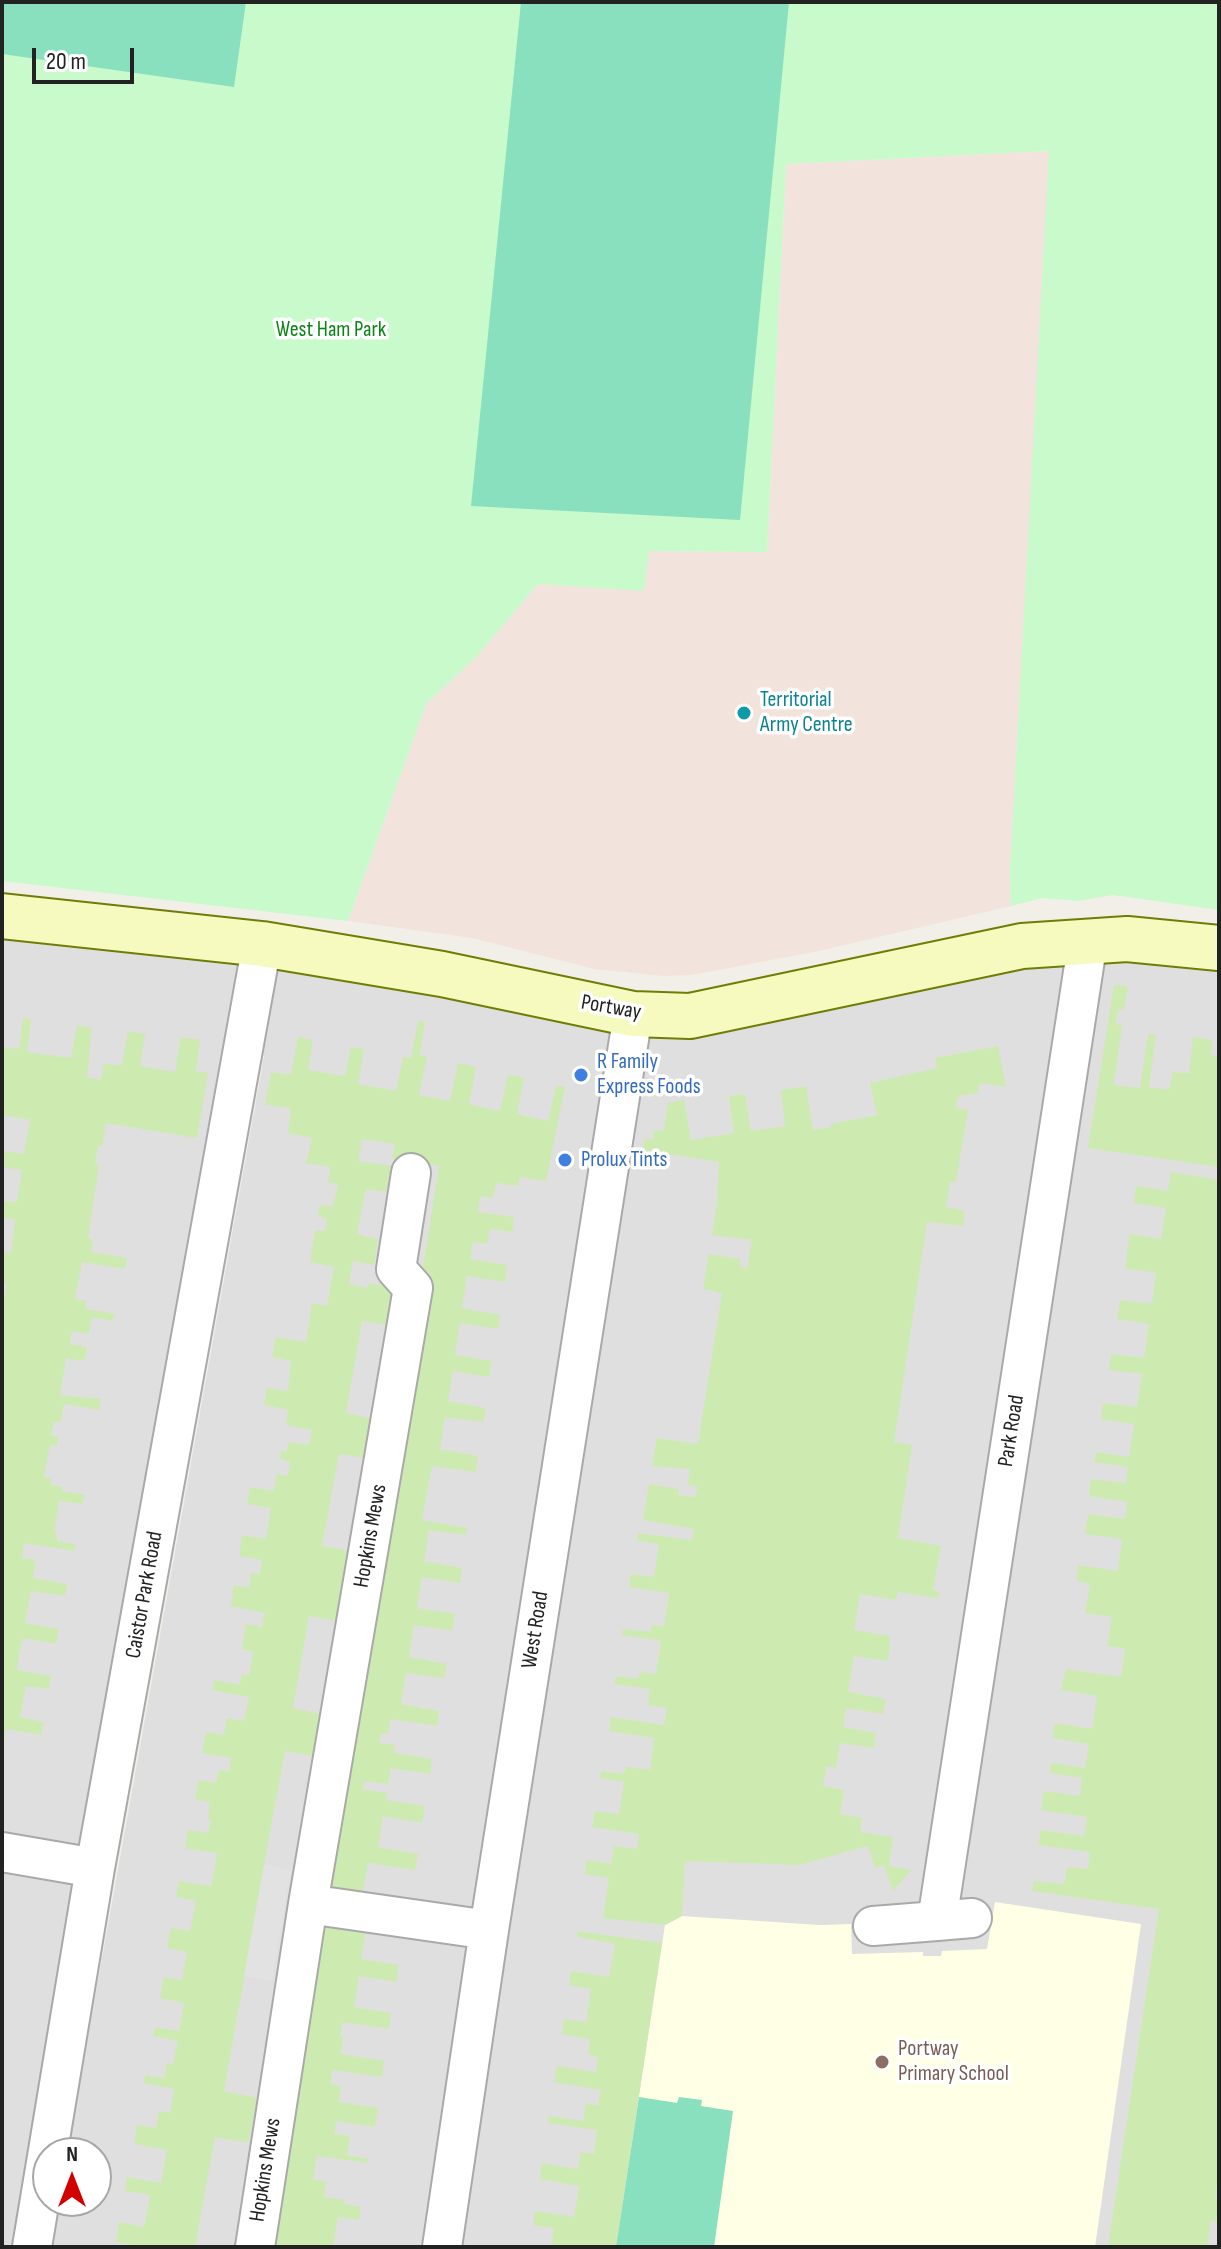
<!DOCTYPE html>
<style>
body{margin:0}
#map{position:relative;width:1221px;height:2249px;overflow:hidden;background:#f2efe9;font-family:"Sofia Sans Condensed",sans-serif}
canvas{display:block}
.frame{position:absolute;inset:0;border:4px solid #222;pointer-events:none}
.north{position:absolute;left:32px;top:2137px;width:80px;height:80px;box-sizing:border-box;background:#fff;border:2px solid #a7a7a7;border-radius:50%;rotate:0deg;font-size:22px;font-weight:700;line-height:32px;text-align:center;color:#222}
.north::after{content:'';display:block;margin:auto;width:28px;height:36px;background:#d40000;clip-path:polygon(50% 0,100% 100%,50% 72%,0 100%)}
.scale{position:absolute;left:32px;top:48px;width:102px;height:36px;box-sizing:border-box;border:4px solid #222;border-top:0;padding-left:10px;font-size:24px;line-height:28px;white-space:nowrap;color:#222;-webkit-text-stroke:6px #fff;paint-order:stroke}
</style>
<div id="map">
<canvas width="1221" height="2249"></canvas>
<div class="frame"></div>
<div class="north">N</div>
<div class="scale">20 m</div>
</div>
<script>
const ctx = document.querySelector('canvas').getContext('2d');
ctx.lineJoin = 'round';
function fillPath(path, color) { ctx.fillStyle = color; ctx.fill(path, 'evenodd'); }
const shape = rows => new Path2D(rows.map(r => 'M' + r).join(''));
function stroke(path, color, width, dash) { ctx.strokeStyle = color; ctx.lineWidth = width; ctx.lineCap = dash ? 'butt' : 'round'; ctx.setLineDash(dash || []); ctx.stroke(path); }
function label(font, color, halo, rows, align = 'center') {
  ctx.font = font + ' "Sofia Sans Condensed",sans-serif'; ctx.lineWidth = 7; ctx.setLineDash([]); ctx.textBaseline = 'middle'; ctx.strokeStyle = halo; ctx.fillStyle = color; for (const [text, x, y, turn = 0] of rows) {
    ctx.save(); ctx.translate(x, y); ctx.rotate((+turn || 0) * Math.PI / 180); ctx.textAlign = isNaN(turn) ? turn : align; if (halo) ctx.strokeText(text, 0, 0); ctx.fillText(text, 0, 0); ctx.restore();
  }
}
fillPath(shape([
 [2,937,236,960,240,966,230,1047,223,1049,86,1837,80,1844,70,1846,2,1837],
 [1107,958,1219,965,1219,2247,50,2247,58,2201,96,2201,96,2153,67,2153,264,1056,256,1045,276,971,283,966,611,1027,1018,964],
 [2,1863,73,1883,76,1894,11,2247,2,2247]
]), '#e0dfdf');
fillPath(shape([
 [995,1902,1141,1924,1095,2247,616,2247,665,1925,682,1916,820,1925,851,1924,852,1954,923,1952,923,1956,941,1956,942,1951,987,1949]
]), '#ffffe5');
fillPath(shape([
 [1050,151,1010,870,1011,906,819,951,692,975,663,976,594,969,472,938,348,921,426,704,477,656,538,584,643,590,648,551,767,552,786,164]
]), '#f3e3dd');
fillPath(shape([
 [1114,985,1128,986,1124,1010,1119,1009,1118,1012,1116,1024,1122,1025,1114,1085,1140,1088,1148,1034,1156,1035,1149,1087,1169,1090,1173,1072,1189,1073,1193,1037,1212,1040,1211,1055,1219,1056,1219,1167,1088,1148],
 [23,1018,31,1019,27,1052,71,1058,77,1025,92,1028,87,1077,101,1080,104,1064,122,1065,128,1031,145,1034,140,1066,175,1072,181,1037,200,1040,196,1071,208,1073,197,1138,106,1123,102,1146,98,1146,95,1164,99,1165,88,1238,93,1240,91,1252,127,1258,125,1269,82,1262,75,1299,86,1301,86,1309,115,1314,113,1321,92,1317,89,1334,72,1331,70,1344,87,1347,86,1357,83,1361,66,1358,60,1395,101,1399,99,1410,64,1404,61,1422,54,1422,51,1435,58,1437,57,1446,50,1445,44,1477,51,1479,51,1485,63,1487,62,1491,85,1495,82,1504,59,1501,54,1533,57,1534,57,1541,75,1544,74,1551,24,1543,22,1558,36,1560,33,1578,67,1584,65,1596,31,1591,25,1623,59,1629,56,1644,23,1638,19,1653,17,1670,51,1676,49,1689,26,1686,23,1701,20,1717,43,1722,41,1735,6,1729,2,1752,2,1301,4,1301,7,1284,2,1283,2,1252,11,1253,15,1220,2,1217,2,1201,17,1202,22,1170,2,1167,2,1151,24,1154,30,1120,2,1115,2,1047,19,1049],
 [418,1021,425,1022,420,1055,427,1056,419,1095,450,1101,458,1063,476,1067,469,1104,500,1111,508,1075,516,1076,524,1078,517,1114,548,1121,556,1086,565,1087,546,1181,520,1177,518,1186,496,1183,493,1198,480,1196,478,1212,514,1217,512,1232,490,1229,487,1244,473,1242,470,1259,507,1265,505,1282,467,1276,462,1308,500,1315,498,1329,460,1323,455,1355,492,1361,489,1377,453,1371,448,1401,486,1408,483,1422,445,1417,440,1449,478,1456,476,1472,432,1466,422,1520,467,1528,466,1535,429,1530,424,1561,462,1568,460,1583,422,1577,417,1608,455,1614,452,1631,414,1625,409,1657,447,1664,444,1678,406,1673,401,1704,439,1711,437,1726,391,1719,388,1734,381,1733,379,1743,395,1745,394,1753,432,1759,430,1774,391,1768,388,1784,364,1781,363,1789,387,1793,386,1800,425,1806,422,1823,383,1816,378,1847,418,1854,415,1870,368,1863,362,1897,333,1891,327,1874,439,1166,392,1158,395,1144,362,1139,358,1161,391,1166,386,1192,366,1189,357,1234,378,1239,374,1265,353,1261,349,1284,368,1288,369,1283,400,1289,393,1326,362,1321,346,1413,378,1420,371,1459,339,1454,322,1546,356,1552,342,1622,309,1616,293,1708,325,1715,317,1757,285,1751,268,1843,224,2091,257,2098,248,2143,215,2137,195,2247,141,2247,116,2242,119,2222,144,2227,147,2213,150,2195,125,2191,127,2177,161,2183,167,2150,134,2144,137,2125,156,2128,159,2111,170,2113,174,2089,144,2083,145,2075,164,2078,167,2063,173,2064,178,2041,153,2036,155,2027,179,2031,184,2003,160,1998,164,1977,182,1980,187,1952,167,1948,171,1928,190,1931,196,1901,176,1897,179,1881,211,1886,214,1872,217,1853,185,1848,188,1830,208,1833,211,1820,208,1819,210,1802,195,1799,198,1780,216,1783,219,1770,229,1772,231,1758,202,1753,206,1732,224,1735,227,1718,244,1721,249,1697,212,1690,214,1680,240,1685,242,1674,249,1675,253,1652,242,1649,246,1624,262,1627,265,1613,231,1606,234,1585,249,1588,251,1573,260,1574,262,1560,239,1556,242,1535,266,1539,271,1508,247,1504,250,1487,274,1491,277,1474,288,1476,290,1462,280,1459,281,1451,287,1451,289,1442,309,1445,312,1430,286,1425,288,1410,264,1405,267,1388,288,1391,291,1361,272,1357,276,1337,306,1342,312,1303,327,1306,334,1267,310,1262,315,1230,325,1231,327,1219,318,1216,320,1205,333,1206,338,1184,328,1182,330,1167,306,1163,312,1138,288,1133,291,1108,265,1105,271,1072,291,1075,298,1037,313,1040,308,1070,345,1076,351,1047,364,1049,358,1084,396,1091,403,1057,411,1058],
 [998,1046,1006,1087,980,1083,977,1094,961,1095,957,1099,956,1108,968,1110,956,1182,950,1182,946,1207,965,1211,963,1226,927,1222,894,1442,912,1445,898,1538,941,1546,933,1590,940,1592,938,1598,898,1592,896,1600,860,1594,854,1630,890,1636,889,1654,888,1661,854,1656,848,1692,886,1699,883,1714,846,1708,843,1727,876,1733,874,1748,840,1743,836,1768,827,1766,823,1786,844,1790,840,1814,862,1818,860,1832,893,1837,889,1866,911,1870,893,1891,884,1865,875,1868,868,1846,799,1865,685,1861,682,1916,665,1925,603,1918,609,1878,585,1874,587,1860,611,1864,614,1846,637,1849,639,1834,592,1827,595,1811,619,1814,624,1782,600,1778,601,1771,624,1774,626,1767,650,1770,654,1738,609,1731,611,1717,664,1725,667,1708,648,1705,650,1689,614,1684,616,1676,638,1679,640,1672,656,1674,661,1641,622,1635,623,1629,650,1632,652,1625,664,1626,669,1593,629,1587,631,1574,654,1577,659,1544,637,1540,638,1533,692,1540,694,1529,643,1520,649,1484,679,1489,678,1495,695,1497,698,1487,688,1485,690,1469,652,1466,657,1438,698,1444,722,1293,703,1289,709,1254,740,1259,740,1267,747,1268,752,1240,712,1235,717,1203,719,1162,643,1150,645,1139,654,1139,653,1131,664,1130,668,1103,684,1100,691,1140,734,1133,729,1096,745,1094,751,1131,785,1126,781,1090,806,1086,813,1130,831,1127,831,1124,877,1115,870,1083,937,1068,935,1058],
 [1171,1172,1219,1180,1219,2173,1215,2197,1219,2198,1219,2222,1211,2221,1207,2247,1108,2247,1159,1909,1032,1891,1034,1881,1064,1884,1067,1867,1088,1869,1090,1852,1038,1845,1041,1830,1084,1836,1087,1817,1041,1810,1044,1791,1080,1796,1082,1778,1049,1773,1051,1763,1085,1768,1089,1744,1052,1738,1055,1723,1092,1729,1097,1696,1061,1690,1066,1669,1121,1677,1125,1649,1107,1646,1112,1617,1085,1613,1090,1584,1077,1581,1077,1574,1078,1565,1118,1571,1122,1539,1085,1534,1088,1514,1125,1519,1127,1502,1089,1496,1091,1479,1126,1483,1128,1467,1094,1462,1096,1452,1129,1457,1134,1424,1101,1419,1103,1403,1137,1407,1142,1374,1109,1370,1111,1354,1144,1358,1149,1324,1117,1319,1119,1308,1120,1300,1152,1304,1156,1273,1125,1268,1130,1234,1161,1239,1166,1208,1134,1203,1136,1186,1168,1191],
 [323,1922,366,1929,361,1959,398,1965,397,1982,359,1976,354,2007,391,2013,389,2029,343,2022,340,2036,343,2037,341,2054,384,2061,382,2077,332,2070,331,2084,341,2086,339,2102,378,2108,375,2127,336,2121,334,2134,350,2136,347,2155,369,2159,368,2163,317,2156,313,2179,326,2182,324,2197,345,2200,344,2204,361,2207,359,2220,338,2217,333,2247,271,2247],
 [578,1931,662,1943,616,2247,551,2247,554,2228,533,2225,535,2211,574,2217,579,2186,540,2179,541,2163,578,2169,581,2152,594,2154,597,2130,548,2123,549,2116,583,2121,586,2104,598,2105,601,2090,554,2082,557,2066,596,2072,598,2057,588,2054,590,2039,562,2034,564,2019,586,2022,591,1989,569,1985,571,1971,609,1977,615,1944,577,1937]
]), '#cdebb0');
fillPath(shape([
 [2,2,1219,2,1219,910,1113,895,1078,901,1042,898,1011,906,1010,870,1049,151,786,164,767,552,649,551,644,591,538,584,477,656,426,704,348,921,2,881]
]), '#c8facc');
fillPath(shape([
 [2,2,246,2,234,87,2,54],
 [521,2,789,2,740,520,471,506],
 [639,2097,677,2103,679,2097,702,2100,701,2106,733,2111,714,2247,616,2247]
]), '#88e0be');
fillPath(shape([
 [264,1865,291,1870,272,1981,244,1976]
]), '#e2e2e2');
const street = shape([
 [411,1173,396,1269,413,1288,308,1904,489,1930],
 [2,1852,95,1868],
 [937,1921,972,1918],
 [873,1926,937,1921,1088,940],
 [32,2247,95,1868,262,944],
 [255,2247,308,1904],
 [442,2247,489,1930,633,1014]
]);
const secondary = shape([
 [2,916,262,944,442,974,633,1014,690,1016,1022,946,1127,939,1219,948]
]);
stroke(street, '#a9a9a9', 42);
stroke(secondary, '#707d05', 48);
stroke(street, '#fff', 38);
stroke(secondary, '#f7fabf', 44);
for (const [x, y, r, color] of [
 [744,713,8,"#0f9aa8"],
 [581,1075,8,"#3f7fe0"],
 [565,1160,8,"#3f7fe0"],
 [882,2062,8,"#8d6e63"]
]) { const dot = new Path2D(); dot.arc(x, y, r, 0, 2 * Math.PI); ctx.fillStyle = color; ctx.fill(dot); stroke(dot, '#fff', 3); }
label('22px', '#0c8416', '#fff', [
 ["West Ham Park",331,330]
]);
label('22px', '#0d838f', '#fff', [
 ["Territorial",760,700],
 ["Army Centre",760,725]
], 'left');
label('22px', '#222', '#fff', [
 ["Portway",611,1008,10],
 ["Park Road",1012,1431,-81],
 ["Hopkins Mews",371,1536,-80],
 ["Caistor Park Road",145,1595,-80],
 ["West Road",536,1630,-81],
 ["Hopkins Mews",266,2170,-81]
]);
label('22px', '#366cbe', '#fff', [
 ["R Family",597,1062],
 ["Express Foods",597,1087],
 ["Prolux Tints",581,1160]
], 'left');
label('22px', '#785e54', '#fff', [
 ["Portway",898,2049],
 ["Primary School",898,2074]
], 'left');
</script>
